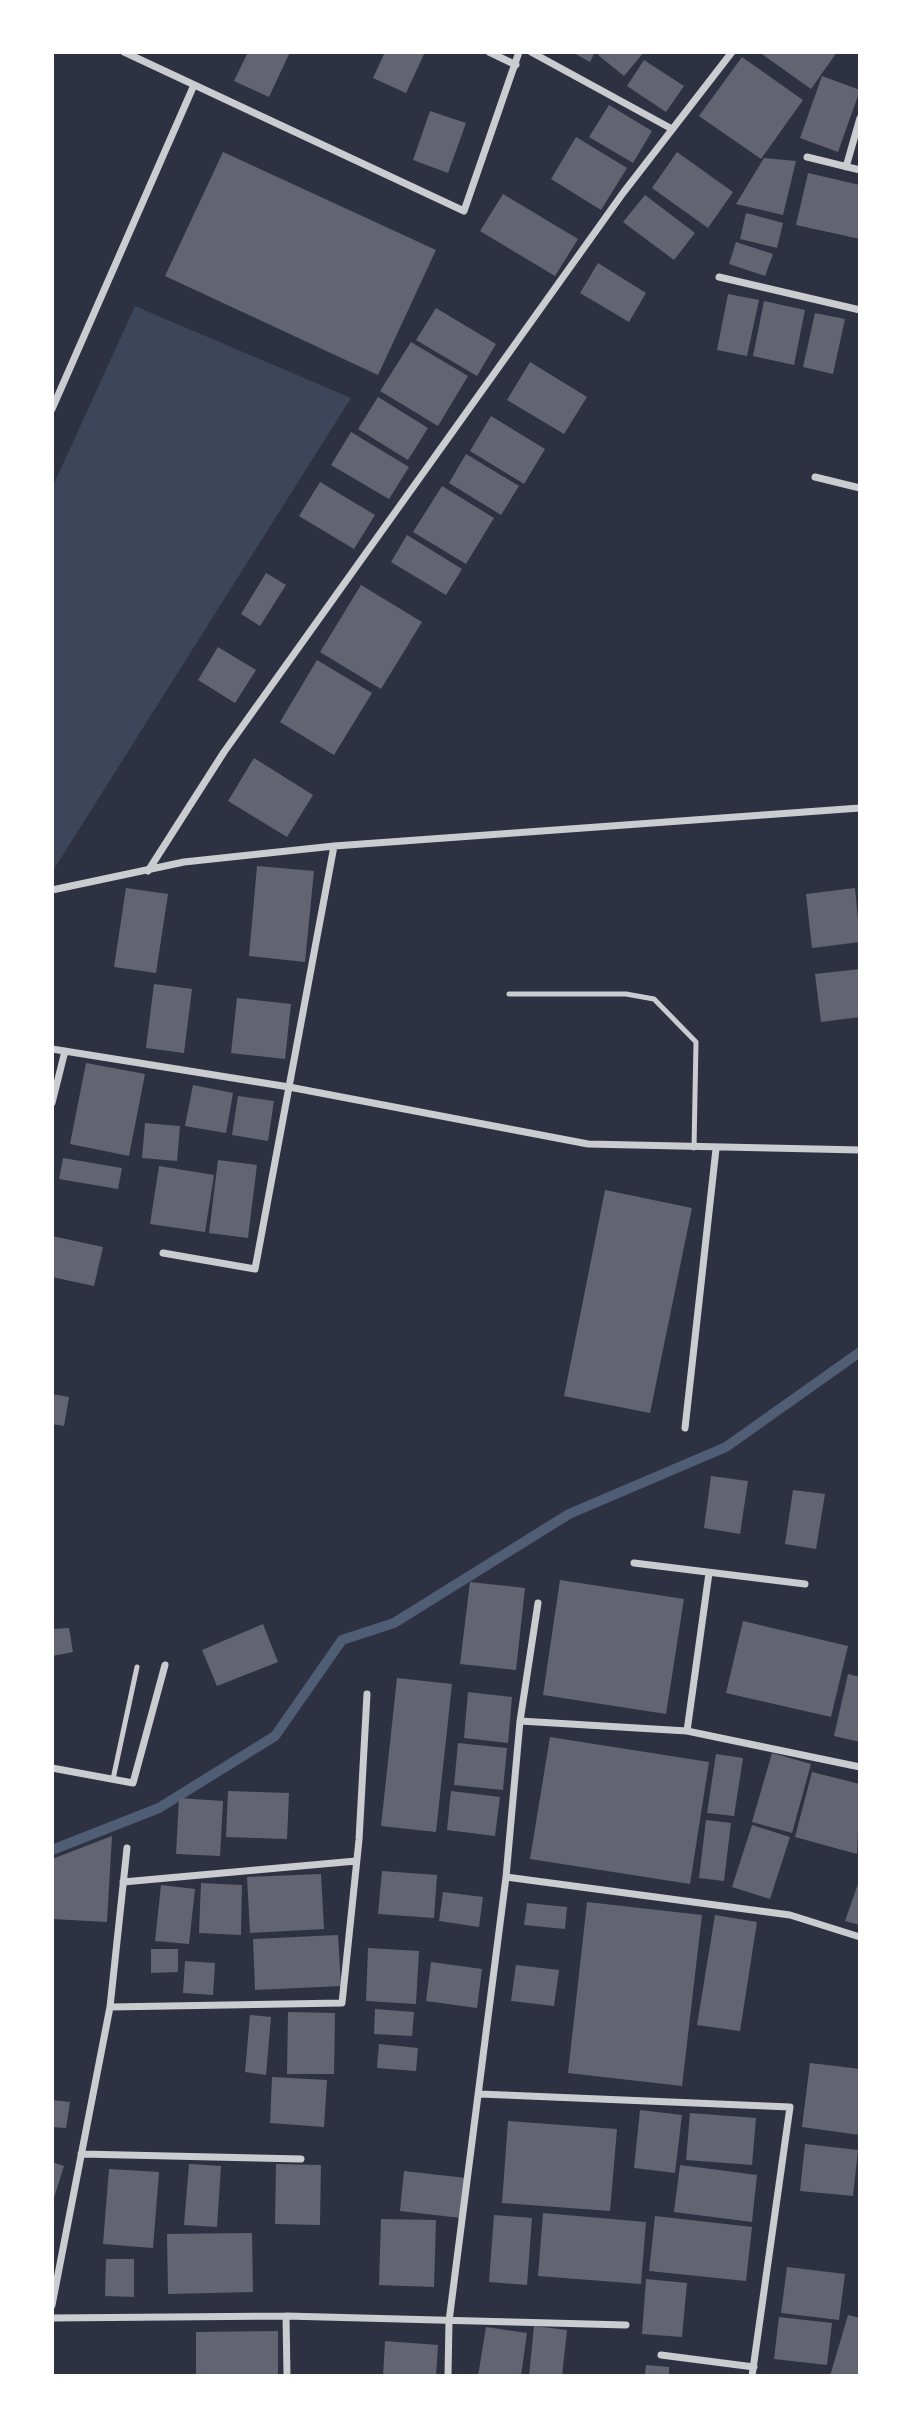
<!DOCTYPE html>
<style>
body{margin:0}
#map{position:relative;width:912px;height:2428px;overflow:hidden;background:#2d3142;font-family:"Nunito Sans",sans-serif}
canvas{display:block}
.frame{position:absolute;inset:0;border:54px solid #fff;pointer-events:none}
</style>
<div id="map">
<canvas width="912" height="2428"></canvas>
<div class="frame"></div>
</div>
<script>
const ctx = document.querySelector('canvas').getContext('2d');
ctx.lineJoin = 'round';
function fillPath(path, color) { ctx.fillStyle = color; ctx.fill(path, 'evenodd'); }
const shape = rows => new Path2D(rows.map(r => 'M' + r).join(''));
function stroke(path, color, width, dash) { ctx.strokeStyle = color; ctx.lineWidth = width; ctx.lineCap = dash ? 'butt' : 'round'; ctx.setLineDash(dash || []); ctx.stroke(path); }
fillPath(shape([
 [135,306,351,398,54,869,53,486]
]), '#3c4559');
stroke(shape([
 [52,1850,159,1808,275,1736,342,1640,394,1623,569,1514,726,1447,860,1352]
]), '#4f5d75', 10);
fillPath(shape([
 [248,52,290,52,269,97,234,81],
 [385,52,425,52,406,93,373,78],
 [572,52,595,52,590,62],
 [601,52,644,52,624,76,598,55],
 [759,52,837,52,811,89],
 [742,57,803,100,761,159,699,116],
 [644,60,684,86,666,112,627,86],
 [822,76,860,90,838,152,800,138],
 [609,105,652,131,633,163,589,137],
 [430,111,466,123,448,173,413,160],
 [576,137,627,168,601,210,551,179],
 [223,152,436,250,378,375,165,276],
 [677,152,733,192,708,228,652,188],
 [764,158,796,161,783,215,736,204],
 [808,173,860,185,860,239,796,225],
 [503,194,578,239,555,276,480,231],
 [645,195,695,233,674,260,623,222],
 [746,213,783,223,777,248,740,239],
 [736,242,773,254,765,276,729,264],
 [598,263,646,293,629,322,580,293],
 [728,294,759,300,747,356,717,350],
 [764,301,805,310,794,365,753,356],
 [436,308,496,344,477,376,416,340],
 [815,313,845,319,833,374,803,367],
 [411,342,468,376,438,426,380,391],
 [530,362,587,397,564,434,507,400],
 [378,397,428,428,408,460,358,429],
 [491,416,545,449,524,484,470,451],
 [351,432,409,467,389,499,331,465],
 [466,454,519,486,501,515,449,483],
 [320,482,375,515,354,549,299,516],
 [442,486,494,518,466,564,413,532],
 [407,535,462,569,446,595,391,562],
 [266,573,286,585,260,626,241,614],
 [361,585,422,622,381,689,320,652],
 [218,647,256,670,235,703,198,680],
 [317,660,372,693,334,755,280,722],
 [254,758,313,795,287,837,228,801],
 [257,866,314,871,305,962,249,956],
 [126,888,168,894,156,973,114,967],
 [855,888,860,942,812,948,806,894],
 [860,969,860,1017,821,1022,815,974],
 [154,984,192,989,184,1053,146,1048],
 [237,998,291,1004,285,1059,231,1053],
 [86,1063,145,1074,129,1156,70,1144],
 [193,1085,233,1093,226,1133,185,1126],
 [238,1096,274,1101,268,1141,232,1135],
 [145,1123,180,1126,177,1161,142,1158],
 [63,1158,122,1168,118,1189,59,1179],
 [218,1160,257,1165,248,1238,209,1233],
 [159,1166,214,1175,205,1232,150,1224],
 [605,1190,692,1208,650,1413,564,1396],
 [52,1236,103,1247,94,1286,52,1277],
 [52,1394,69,1397,64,1426,52,1424],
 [711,1476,748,1481,740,1534,704,1528],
 [793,1490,825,1494,816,1549,785,1544],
 [560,1580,684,1599,666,1714,543,1695],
 [470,1582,525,1588,516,1670,460,1664],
 [743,1621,848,1646,831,1717,726,1693],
 [263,1624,278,1662,217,1686,202,1650],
 [69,1628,73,1652,52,1656,52,1629],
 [848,1674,860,1677,860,1742,834,1736],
 [397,1678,452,1684,436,1832,381,1826],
 [468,1692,512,1697,508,1743,464,1738],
 [550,1737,709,1762,690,1884,530,1859],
 [458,1743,507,1748,503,1790,454,1785],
 [772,1753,811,1764,792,1833,752,1822],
 [716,1754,743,1758,734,1816,707,1813],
 [812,1772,860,1784,857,1854,795,1837],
 [228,1791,289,1793,287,1839,226,1837],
 [451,1791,500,1797,495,1836,447,1830],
 [179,1798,223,1801,220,1856,176,1854],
 [706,1820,731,1823,724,1881,699,1878],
 [752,1825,790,1837,770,1899,732,1887],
 [112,1836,107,1922,52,1919,52,1859],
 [382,1871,437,1875,434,1918,378,1914],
 [321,1874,324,1929,250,1933,247,1877],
 [860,1878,860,1925,845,1921],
 [201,1883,242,1885,241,1935,199,1933],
 [161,1885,195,1889,189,1944,155,1941],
 [443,1892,483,1897,479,1927,439,1921],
 [587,1902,702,1915,682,2086,568,2073],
 [527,1903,567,1907,565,1929,524,1925],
 [715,1915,757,1922,740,2031,697,2025],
 [338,1935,341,1986,255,1990,253,1939],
 [368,1948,419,1951,416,2004,366,2001],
 [151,1949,178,1949,178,1972,151,1973],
 [185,1961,215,1963,213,1995,183,1993],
 [431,1962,482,1969,477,2008,426,2001],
 [516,1965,559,1970,554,2006,511,2001],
 [375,2009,414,2012,412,2036,374,2034],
 [288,2012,335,2013,334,2074,287,2074],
 [250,2015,271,2017,266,2075,245,2072],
 [379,2044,418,2048,416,2071,377,2068],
 [810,2063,860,2069,860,2135,802,2127],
 [272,2077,327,2080,324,2127,270,2123],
 [52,2100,70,2102,66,2128,52,2127],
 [640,2110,682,2115,675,2173,634,2168],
 [690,2113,756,2118,752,2165,686,2160],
 [508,2121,617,2129,610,2211,502,2203],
 [805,2144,858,2150,853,2196,800,2191],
 [52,2162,64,2166,53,2201,52,2201],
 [189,2164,221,2166,217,2227,184,2225],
 [276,2164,321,2165,320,2225,275,2224],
 [680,2165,757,2175,752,2222,674,2212],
 [109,2169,159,2172,153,2248,103,2244],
 [404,2171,466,2178,461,2218,400,2211],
 [543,2213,646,2222,641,2284,538,2276],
 [494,2215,532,2218,527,2285,489,2282],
 [655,2216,752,2227,746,2281,649,2271],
 [381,2219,436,2220,434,2287,379,2285],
 [252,2233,253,2292,168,2294,167,2234],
 [106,2259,134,2259,134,2297,105,2296],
 [787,2267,845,2274,839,2320,781,2313],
 [646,2279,687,2283,682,2337,642,2334],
 [848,2315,860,2318,860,2376,830,2376],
 [779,2317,832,2323,827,2365,774,2359],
 [534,2326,567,2330,562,2376,529,2376],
 [486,2327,527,2333,521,2376,478,2376],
 [278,2331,278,2376,196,2376,196,2332],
 [385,2341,438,2345,436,2376,383,2376],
 [646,2365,669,2367,669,2376,645,2376]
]), '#626471');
stroke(shape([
 [509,994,626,994,654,999,696,1042,694,1148],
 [113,1779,137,1667]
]), '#caccd0', 5);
stroke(shape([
 [124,52,464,211,519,52],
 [489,52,516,65],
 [531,52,672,129],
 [807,157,860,170],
 [846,167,860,118],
 [719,277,860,310],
 [52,409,194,85],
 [815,477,860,488],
 [148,871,224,752,623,193,732,52],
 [52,890,184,862,334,846,860,808],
 [52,1049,289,1087,588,1144,860,1150],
 [52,1103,65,1051],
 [163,1253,255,1269,334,846],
 [685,1428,716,1149],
 [634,1563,805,1584],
 [538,1603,520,1721,506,1877,790,1915,860,1937],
 [520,1721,687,1731,860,1767],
 [687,1731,709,1573],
 [52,1768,133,1783,165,1665],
 [123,1882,356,1861],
 [110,2007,342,2003,359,1840,367,1694],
 [480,2094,790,2107,752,2376],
 [81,2154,301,2159],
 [52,2305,110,2007,127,1848],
 [286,2316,287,2376],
 [52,2318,286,2316,626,2325],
 [661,2355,754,2367],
 [448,2376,449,2321,506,1877]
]), '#caccd0', 7);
</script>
